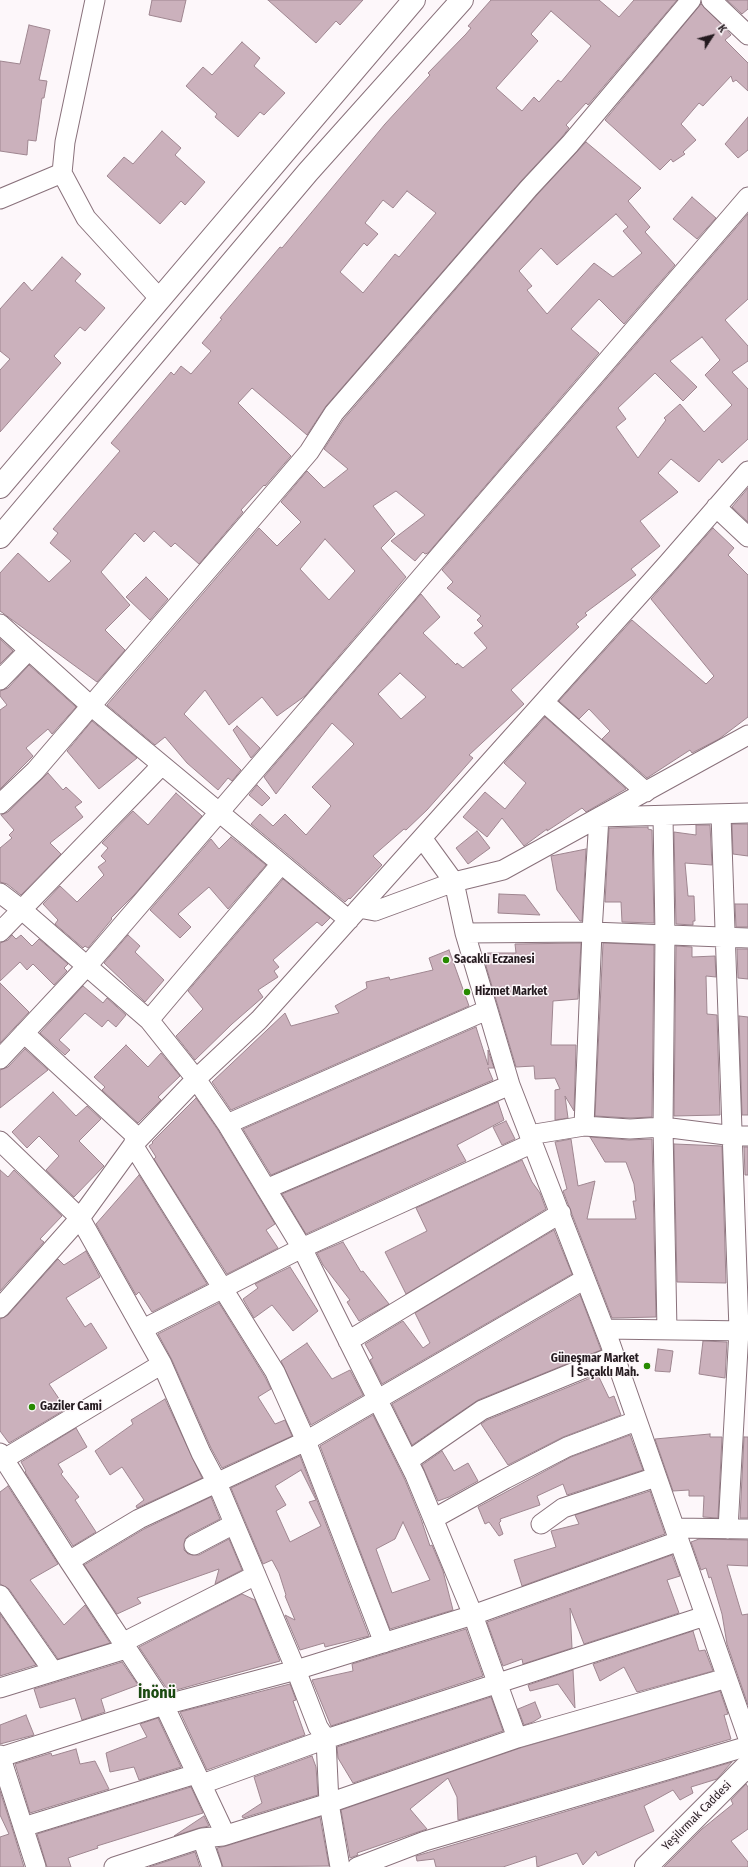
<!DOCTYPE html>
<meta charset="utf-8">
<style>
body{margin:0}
#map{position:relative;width:748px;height:1867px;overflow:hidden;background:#fdf7fa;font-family:"Fira Sans Condensed",sans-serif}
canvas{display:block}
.north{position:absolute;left:692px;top:16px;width:40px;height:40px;-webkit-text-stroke:3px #fdf7fa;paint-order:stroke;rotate:54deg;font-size:11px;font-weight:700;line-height:16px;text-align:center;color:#241a1f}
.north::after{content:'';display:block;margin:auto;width:14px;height:18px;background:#241a1f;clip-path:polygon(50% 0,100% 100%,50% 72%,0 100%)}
</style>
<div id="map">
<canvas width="748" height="1867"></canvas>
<div class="north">K</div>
</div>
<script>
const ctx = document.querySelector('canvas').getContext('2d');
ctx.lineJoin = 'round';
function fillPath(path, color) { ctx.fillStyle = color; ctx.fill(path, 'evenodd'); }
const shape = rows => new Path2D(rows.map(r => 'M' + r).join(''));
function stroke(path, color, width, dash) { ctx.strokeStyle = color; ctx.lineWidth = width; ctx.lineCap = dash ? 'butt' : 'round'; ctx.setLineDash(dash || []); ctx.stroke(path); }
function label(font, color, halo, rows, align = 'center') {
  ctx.font = font + ' "Fira Sans Condensed",sans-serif'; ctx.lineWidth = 3; ctx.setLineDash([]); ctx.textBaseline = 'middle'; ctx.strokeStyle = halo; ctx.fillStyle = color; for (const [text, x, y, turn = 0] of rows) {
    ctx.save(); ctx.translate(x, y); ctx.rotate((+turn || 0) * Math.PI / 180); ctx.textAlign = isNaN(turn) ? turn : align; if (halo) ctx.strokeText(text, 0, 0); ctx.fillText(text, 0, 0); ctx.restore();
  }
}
const building = shape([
 [152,0,186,0,181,22,149,15,152,0],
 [268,0,363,0,340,25,336,21,316,43,268,0],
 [491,0,599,0,619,17,634,0,677,0,588,105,586,103,566,125,569,128,562,137,521,181,326,406,307,435,252,388,238,403,291,456,265,486,264,485,241,510,243,512,199,564,175,543,171,547,154,531,144,542,135,533,101,572,130,605,105,630,125,650,97,682,0,611,0,573,18,553,49,582,71,561,50,543,58,533,53,529,120,451,111,443,171,372,174,375,181,366,191,374,211,351,202,343,222,319,220,318,280,247,282,248,385,124,430,75,428,73,466,34,471,28,468,26,491,0],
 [551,11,591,46,561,82,558,80,539,102,534,97,522,111,496,88,538,41,531,34,551,11],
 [407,191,436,213,399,257,395,254,363,293,340,272,364,243,367,246,378,234,365,223,383,200,393,208,407,191],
 [727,0,748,0,748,9,742,14,727,0],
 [701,4,726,29,731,35,725,40,748,63,748,91,736,80,733,82,731,76,703,106,699,103,681,124,696,140,683,152,685,154,673,162,671,159,660,170,605,120,701,4],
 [29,25,50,30,39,80,47,81,44,98,42,98,36,141,28,140,27,155,0,151,0,61,20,64,29,25],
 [242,42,260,58,254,66,285,93,264,115,260,112,238,137,215,117,217,114,186,86,203,67,212,75,242,42],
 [748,117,748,150,738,158,725,144,748,117],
 [162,131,181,148,175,155,205,182,185,205,181,201,160,224,107,176,124,157,133,164,162,131],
 [586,142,641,188,628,201,650,227,645,232,675,265,624,324,599,299,571,329,599,353,428,553,425,554,423,552,415,561,391,541,425,515,396,491,373,506,395,534,381,548,406,577,305,696,277,716,262,697,229,725,205,690,184,714,241,770,232,781,228,778,218,790,187,763,165,737,155,745,107,705,259,528,277,546,301,522,281,502,307,471,324,488,348,469,324,449,343,420,537,195,586,142],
 [616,214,628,227,623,231,642,253,613,277,594,263,547,314,527,290,532,286,519,271,541,248,557,265,616,214],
 [325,539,355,571,329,600,300,569,325,539],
 [692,197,716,218,697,239,673,219,692,197],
 [748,214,748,299,725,320,748,346,748,361,732,372,748,389,748,439,722,463,719,459,699,482,671,459,658,473,678,492,640,521,660,546,631,569,636,575,585,613,587,615,576,624,579,627,511,690,524,704,469,755,473,758,427,810,406,830,404,829,373,856,382,865,350,899,349,898,345,902,251,824,260,814,273,826,285,814,306,835,331,806,312,787,354,744,332,723,276,794,264,777,421,594,440,617,423,633,456,665,457,663,463,668,487,648,474,633,483,626,477,620,481,616,447,588,453,582,442,570,748,214],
 [702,337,720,360,705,375,732,405,704,432,680,404,664,418,666,420,638,458,616,427,626,419,618,408,655,373,683,401,697,387,670,361,702,337],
 [400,673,426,697,401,719,378,694,400,673],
 [62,257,81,274,75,281,105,308,85,331,80,327,54,356,61,363,0,432,0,370,10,359,0,351,0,309,24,282,32,291,62,257],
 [748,488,748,522,732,507,748,488],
 [713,528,734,548,728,555,748,575,748,717,719,739,692,753,690,750,647,778,602,739,610,731,589,709,579,719,559,701,632,620,706,684,714,676,651,599,713,528],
 [146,577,168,599,150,620,126,597,146,577],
 [0,639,13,651,0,664,0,639],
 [29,665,76,707,52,734,48,729,26,748,33,756,0,789,0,710,7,705,0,696,0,691,8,688,29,665],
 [545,717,626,789,586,812,582,808,547,831,547,829,524,846,502,818,487,837,463,817,485,792,505,809,526,783,504,763,545,717],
 [92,721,137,758,99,789,67,751,92,721],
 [237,726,260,748,251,758,233,730,237,726],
 [48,773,63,790,66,787,82,802,75,807,83,817,50,843,61,854,21,895,7,884,0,882,0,848,12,838,9,835,14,830,1,815,8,812,48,773],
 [257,785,270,798,262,806,249,795,257,785],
 [176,793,202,816,134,895,111,918,112,919,88,948,85,946,83,948,55,924,58,920,43,904,60,886,77,902,104,875,98,867,106,861,101,856,108,848,102,843,133,811,148,825,176,793],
 [732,824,748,824,748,856,733,854,732,824],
 [696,825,710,825,712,865,685,863,688,896,694,896,695,921,693,921,693,925,676,924,674,832,696,835,696,825],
 [648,827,648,829,652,830,654,923,622,922,621,902,605,902,609,828,648,827],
 [477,831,490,848,468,864,456,848,477,831],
 [231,837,266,865,228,909,209,887,178,914,191,927,180,938,150,910,211,839,219,849,231,837],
 [586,849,582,921,580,921,557,890,551,856,586,849],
 [283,879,330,918,322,926,317,922,273,960,279,967,274,971,278,977,258,990,263,997,232,1024,195,1060,176,1036,203,1009,188,991,283,879],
 [499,894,525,895,540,915,498,913,499,894],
 [735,904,748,904,748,927,736,927,735,904],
 [12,935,16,939,21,935,32,946,39,939,68,964,64,968,67,971,54,985,33,964,27,970,20,962,0,981,0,943,8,940,12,935],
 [128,935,140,946,135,952,164,980,145,1002,104,963,128,935],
 [581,943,578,999,553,1001,551,1045,576,1045,574,1111,565,1096,568,1118,555,1120,555,1090,560,1089,555,1078,535,1079,534,1066,516,1067,486,966,486,953,516,953,515,944,581,943],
 [603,943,654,945,652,1117,630,1118,595,1116,603,943],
 [676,946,692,947,692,957,715,956,716,977,706,976,707,1014,717,1015,720,1115,674,1116,676,946],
 [737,949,748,949,748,979,738,978,737,949],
 [449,950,469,1006,231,1110,212,1082,285,1013,291,1026,339,1013,335,1006,367,988,366,982,389,977,390,980,433,970,429,958,449,950],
 [0,983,29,1012,0,1043,0,983],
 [83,986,103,1003,107,998,126,1015,116,1027,108,1020,102,1027,85,1013,59,1040,70,1050,65,1055,40,1033,83,986],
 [739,1016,748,1017,748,1115,742,1115,739,1016],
 [476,1027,488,1065,488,1050,494,1068,488,1068,493,1080,271,1175,243,1129,476,1027],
 [126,1045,148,1067,161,1053,180,1076,158,1097,161,1100,138,1123,102,1090,105,1087,94,1077,126,1045],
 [25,1049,48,1070,0,1108,0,1070,8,1067,25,1049],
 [53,1092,76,1116,87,1106,101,1119,79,1141,104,1166,74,1197,46,1170,59,1156,39,1136,27,1148,12,1132,53,1092],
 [196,1098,218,1130,275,1224,266,1230,278,1248,227,1274,154,1159,156,1157,149,1146,153,1143,152,1142,196,1098],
 [498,1102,504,1120,457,1145,466,1161,306,1234,282,1194,498,1102],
 [506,1121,515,1139,502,1145,493,1127,506,1121],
 [590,1137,629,1140,652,1139,656,1317,612,1318,563,1191,567,1189,555,1142,571,1139,578,1186,595,1181,587,1219,636,1219,633,1201,636,1201,634,1184,626,1162,605,1162,590,1137],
 [674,1144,722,1146,726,1283,677,1282,674,1144],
 [744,1147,748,1147,748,1175,745,1175,744,1147],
 [522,1160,532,1182,540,1193,546,1209,406,1294,385,1252,427,1231,416,1208,522,1160],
 [0,1170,8,1177,14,1170,62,1216,40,1239,44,1242,0,1291,0,1170],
 [139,1175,207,1284,152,1312,139,1292,136,1295,96,1224,139,1175],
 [554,1230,572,1274,382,1384,370,1360,373,1358,365,1344,403,1321,423,1348,430,1343,415,1313,554,1230],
 [343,1242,361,1272,363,1271,389,1304,359,1321,347,1302,350,1300,323,1265,317,1253,343,1242],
 [86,1251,100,1277,66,1298,85,1327,91,1323,107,1348,49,1384,66,1409,9,1443,0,1431,0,1319,8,1315,58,1259,64,1265,86,1251],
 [290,1267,318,1311,293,1331,272,1305,254,1318,243,1299,258,1288,255,1284,290,1267],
 [580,1295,601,1350,478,1400,412,1445,392,1404,580,1295],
 [219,1303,265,1377,271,1389,258,1397,275,1424,285,1420,292,1436,222,1468,211,1448,172,1360,158,1334,219,1303],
 [703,1341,727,1342,725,1378,699,1374,703,1341],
 [307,1343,332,1379,350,1370,363,1395,311,1425,281,1361,307,1343],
 [658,1349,673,1351,670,1372,655,1371,658,1349],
 [598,1375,609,1398,614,1396,621,1415,563,1437,508,1465,481,1424,487,1420,598,1375],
 [165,1399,202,1478,137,1508,136,1506,144,1500,122,1467,110,1475,95,1451,133,1424,131,1420,165,1399],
 [373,1415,405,1480,421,1519,430,1546,432,1545,443,1571,453,1610,390,1629,320,1446,373,1415],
 [403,1522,430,1580,392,1593,376,1549,395,1539,403,1522],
 [76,1428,87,1447,58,1464,63,1472,61,1474,79,1497,75,1500,96,1532,73,1546,25,1472,26,1471,21,1462,76,1428],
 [710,1434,710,1437,722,1437,718,1518,703,1517,704,1496,689,1496,689,1490,673,1491,655,1439,710,1434],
 [630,1435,643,1470,567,1495,563,1484,537,1496,540,1505,500,1519,501,1521,499,1523,503,1534,499,1536,489,1522,485,1524,478,1507,571,1457,630,1435],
 [744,1437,748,1437,748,1518,740,1518,744,1437],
 [442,1451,454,1471,468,1463,478,1481,449,1497,438,1501,422,1465,442,1451],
 [300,1456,369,1636,325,1647,324,1643,300,1650,285,1615,295,1620,285,1596,286,1595,279,1573,272,1560,263,1564,231,1488,300,1456],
 [301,1470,316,1500,309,1502,321,1526,290,1542,276,1511,286,1505,275,1486,301,1470],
 [8,1486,58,1564,30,1580,64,1625,85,1605,110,1643,58,1659,9,1589,0,1584,0,1492,8,1486],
 [650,1491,665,1534,522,1586,514,1560,556,1547,551,1531,579,1524,575,1515,650,1491],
 [211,1497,220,1519,189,1535,185,1539,184,1550,188,1554,199,1555,229,1539,242,1570,215,1584,219,1569,137,1598,141,1603,117,1614,84,1565,144,1529,211,1497],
 [699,1539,748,1540,748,1566,727,1565,742,1615,748,1614,748,1705,727,1644,722,1614,711,1577,709,1578,706,1568,701,1570,691,1542,699,1539],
 [672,1555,680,1576,667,1580,679,1613,584,1644,570,1608,572,1648,523,1664,522,1659,503,1666,487,1622,672,1555],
 [242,1594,255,1600,280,1661,169,1692,139,1647,242,1594],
 [0,1614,36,1665,0,1676,0,1614],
 [466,1629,483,1676,331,1726,312,1680,353,1671,352,1664,466,1629],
 [693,1631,699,1651,705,1650,713,1671,637,1692,624,1667,600,1681,593,1664,693,1631],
 [122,1662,138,1685,101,1699,105,1712,82,1720,75,1698,40,1708,34,1689,122,1662],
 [573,1670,575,1708,558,1684,530,1691,528,1685,573,1670],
 [290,1684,296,1700,293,1701,305,1735,207,1770,180,1712,290,1684],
 [720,1691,728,1714,724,1715,731,1739,458,1820,457,1797,448,1778,410,1809,427,1829,357,1853,358,1855,350,1858,341,1810,520,1748,720,1691],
 [491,1697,503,1731,353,1783,338,1758,337,1747,491,1697],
 [535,1702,541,1717,533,1722,524,1725,518,1709,535,1702],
 [26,1715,34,1735,0,1744,0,1725,26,1715],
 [158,1718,181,1767,139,1780,134,1767,110,1772,106,1753,147,1737,140,1724,158,1718],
 [76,1749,80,1764,95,1761,109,1789,30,1813,15,1764,51,1753,52,1756,76,1749],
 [312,1756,316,1767,318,1795,243,1818,242,1816,262,1803,254,1777,312,1756],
 [732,1762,717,1779,691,1787,693,1793,680,1800,673,1790,644,1806,654,1831,598,1856,596,1851,583,1865,577,1853,537,1867,536,1856,503,1867,436,1867,434,1859,417,1861,416,1856,732,1762],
 [746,1784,748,1787,748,1829,731,1841,748,1862,748,1867,664,1867,702,1829,733,1804,731,1800,746,1784],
 [191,1787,203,1813,97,1846,98,1848,68,1858,71,1867,47,1867,37,1834,191,1787],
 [0,1791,13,1831,24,1867,0,1867,0,1837,9,1834,0,1815,0,1791],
 [204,1816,209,1826,199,1828,174,1836,204,1816],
 [320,1817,329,1866,223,1867,217,1848,226,1846,320,1817],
 [195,1852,200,1867,149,1867,195,1852]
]);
fillPath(building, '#cbb1bc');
stroke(building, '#9f8690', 1);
const street = shape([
 [95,0,65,142,62,173,86,218,160,299],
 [711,0,748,35],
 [0,199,62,173],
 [716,507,748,537],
 [0,624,91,706,349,920],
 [0,680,29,650],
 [544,702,646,792],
 [0,804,35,771,262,507,309,452,334,413,529,188,570,144,691,0],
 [721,815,739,1330,728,1529],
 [663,816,665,935,663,1127,667,1330],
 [422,838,454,882,465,933,510,1085,610,1343,748,1738],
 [0,893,21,909,149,1020,196,1079,227,1124,302,1248,415,1475,473,1615,517,1738],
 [359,908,375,911,454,882,503,870,748,735],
 [0,932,162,765],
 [465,933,592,932,748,938],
 [149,1020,281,864],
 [24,1033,136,1136,133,1145,275,1372,306,1441,384,1643],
 [0,1059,87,966,748,197],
 [227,1124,487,1010],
 [584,1126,592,932,599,817,748,813],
 [529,1135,584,1126,630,1129,663,1127,734,1136,748,1136],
 [0,1141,80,1218,162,1364,201,1453,217,1483,296,1670,318,1727,326,1739,329,1803,340,1867],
 [266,1189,510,1085],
 [0,1308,80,1218,133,1145,196,1079,259,1020,668,563,748,471],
 [143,1329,302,1248,533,1143],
 [605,1329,748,1331],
 [348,1341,561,1213],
 [0,1453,69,1561,164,1705,225,1834],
 [4,1459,162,1364],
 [408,1461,482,1410,614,1356],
 [433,1519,505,1479,567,1447,636,1421],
 [541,1524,563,1508,656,1477],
 [675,1528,748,1529],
 [194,1545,234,1524],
 [69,1561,139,1519,306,1441,585,1279],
 [0,1595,53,1671],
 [122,1643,256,1575],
 [0,1688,126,1649],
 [0,1755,36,1867],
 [1,1757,164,1705,296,1670,473,1615,679,1541],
 [202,1784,326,1739,705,1616],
 [23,1827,196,1774],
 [202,1838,212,1867],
 [114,1867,202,1838,223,1836,329,1803,517,1738,727,1678],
 [357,1867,425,1841,748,1746]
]);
const secondary = shape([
 [646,1867,748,1765]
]);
const primary = shape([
 [0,487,414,0],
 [0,537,308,172,462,0]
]);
stroke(street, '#89717b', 21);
stroke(secondary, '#89717b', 24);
stroke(primary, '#89717b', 24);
stroke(street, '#fff', 19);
stroke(secondary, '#fff', 22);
stroke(primary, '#fff', 22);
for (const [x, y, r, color] of [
 [446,960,4,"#278a00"],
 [467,992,4,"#278a00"],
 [647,1366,4,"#278a00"],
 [32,1407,4,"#278a00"]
]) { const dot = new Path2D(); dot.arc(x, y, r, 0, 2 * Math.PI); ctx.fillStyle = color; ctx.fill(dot); stroke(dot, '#fdf7fa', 1.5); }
label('bold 12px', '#241a1f', '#fdf7fa', [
 ["Sacaklı Eczanesi",454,960],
 ["Hizmet Market",475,992],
 ["Güneşmar Market",639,1359,"right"],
 ["| Saçaklı Mah.",639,1373,"right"],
 ["Gaziler Cami",40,1407]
], 'left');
label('12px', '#241a1f', '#fdf7fa', [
 ["Yeşilırmak Caddesi",697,1816,-45]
]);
label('bold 16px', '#1b4910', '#fdf7fa', [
 ["İnönü",157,1694]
]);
</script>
